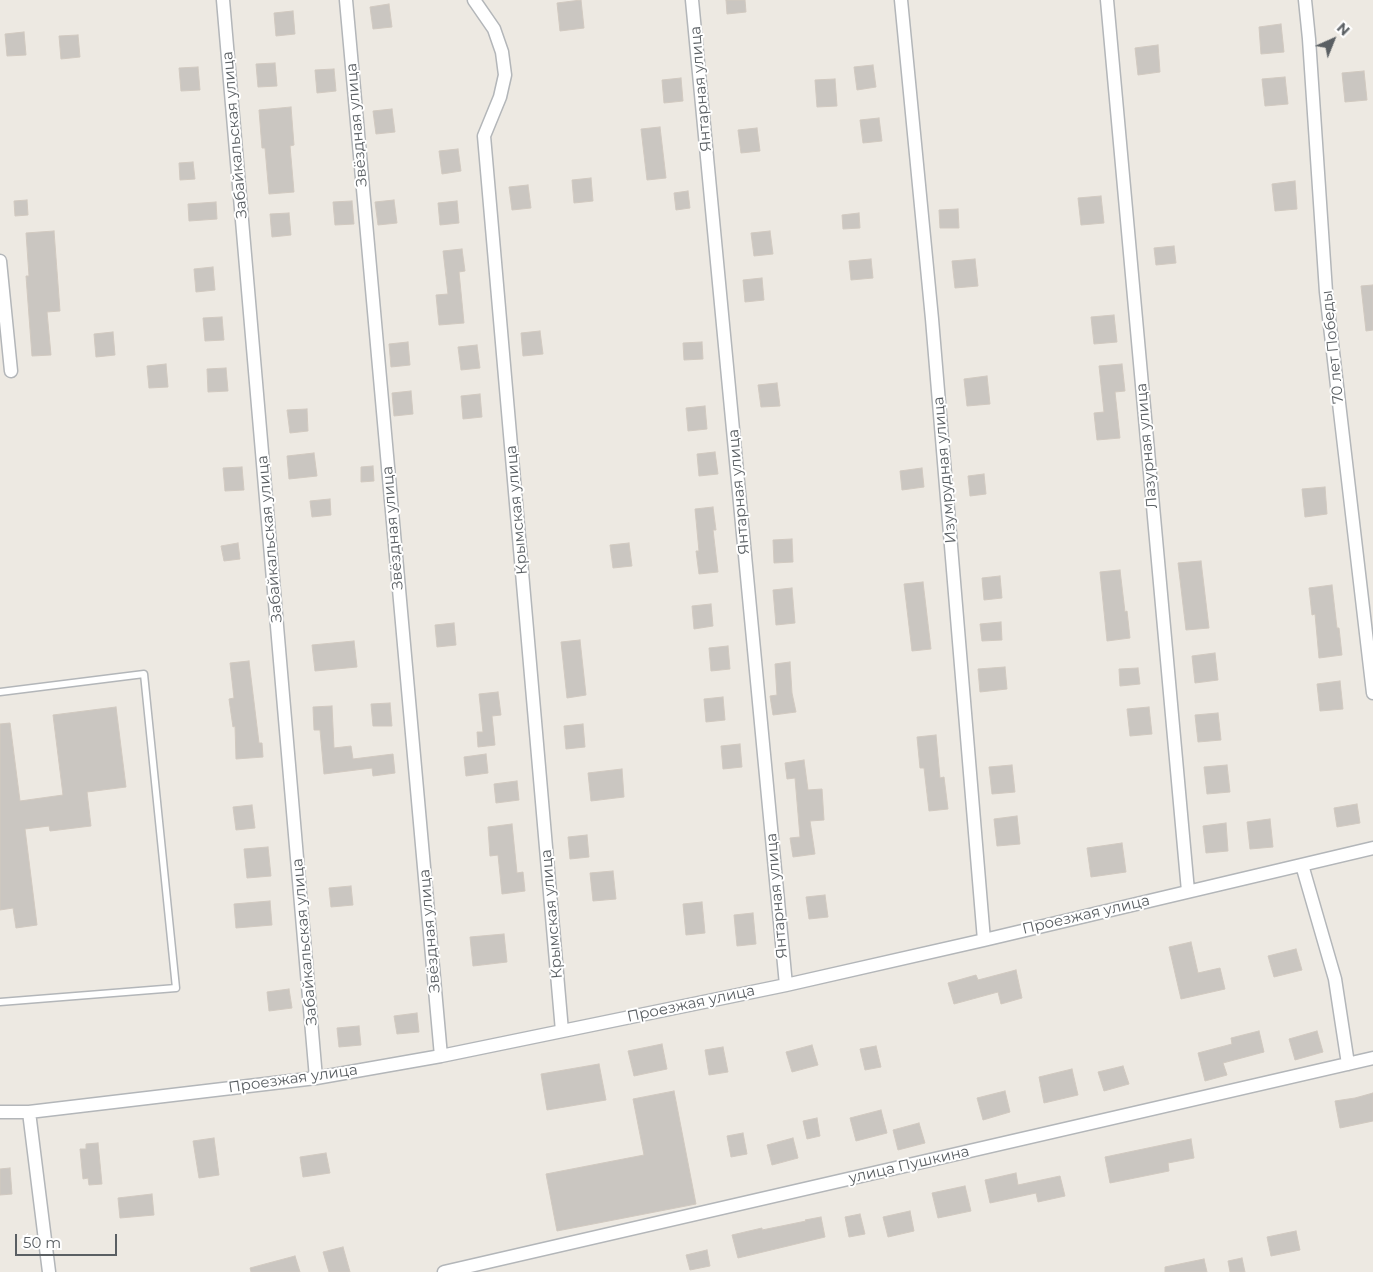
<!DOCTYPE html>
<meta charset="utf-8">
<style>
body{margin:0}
#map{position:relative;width:1373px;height:1272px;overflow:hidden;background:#ede9e2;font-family:Montserrat,sans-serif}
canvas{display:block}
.north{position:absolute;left:1308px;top:15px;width:50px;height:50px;-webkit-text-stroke:4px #fff;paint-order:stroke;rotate:44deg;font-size:14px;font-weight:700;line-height:20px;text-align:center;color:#5a5f63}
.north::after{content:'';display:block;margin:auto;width:18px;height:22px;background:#5a5f63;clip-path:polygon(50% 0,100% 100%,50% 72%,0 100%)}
.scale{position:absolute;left:15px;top:1234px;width:102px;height:22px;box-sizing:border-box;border:2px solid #5a5f63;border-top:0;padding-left:6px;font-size:15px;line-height:18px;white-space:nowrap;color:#5a5f63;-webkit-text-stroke:4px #fff;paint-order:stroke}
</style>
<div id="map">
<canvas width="1373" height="1272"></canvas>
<div class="north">N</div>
<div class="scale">50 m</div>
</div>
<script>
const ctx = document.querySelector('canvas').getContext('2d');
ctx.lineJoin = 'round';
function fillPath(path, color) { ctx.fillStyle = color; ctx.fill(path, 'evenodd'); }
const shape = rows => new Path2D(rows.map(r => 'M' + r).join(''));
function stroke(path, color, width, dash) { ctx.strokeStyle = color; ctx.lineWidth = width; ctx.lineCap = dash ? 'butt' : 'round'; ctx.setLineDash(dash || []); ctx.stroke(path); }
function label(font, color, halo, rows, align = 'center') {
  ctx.font = font + ' Montserrat,sans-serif'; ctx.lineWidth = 4; ctx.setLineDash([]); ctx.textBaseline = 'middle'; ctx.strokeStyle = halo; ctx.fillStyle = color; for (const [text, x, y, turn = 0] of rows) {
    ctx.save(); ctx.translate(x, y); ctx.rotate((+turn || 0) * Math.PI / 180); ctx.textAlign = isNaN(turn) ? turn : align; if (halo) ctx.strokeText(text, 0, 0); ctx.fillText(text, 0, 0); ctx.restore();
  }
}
const building = shape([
 [581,0,584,28,560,31,557,3,581,0],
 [726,0,745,0,746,12,727,14,726,0],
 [389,4,392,27,373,29,370,7,389,4],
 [293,11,295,34,276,36,274,13,293,11],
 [1281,24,1284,52,1261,54,1259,27,1281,24],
 [24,32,26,55,7,56,5,34,24,32],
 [78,35,80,57,61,59,59,36,78,35],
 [1158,45,1160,72,1138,75,1135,48,1158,45],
 [275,63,277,86,258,87,256,64,275,63],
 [873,65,876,87,857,90,854,67,873,65],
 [198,67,200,90,181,91,179,68,198,67],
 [334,69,336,91,317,93,315,70,334,69],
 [1364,71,1367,100,1345,102,1342,73,1364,71],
 [1285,77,1288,104,1265,106,1262,79,1285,77],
 [681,78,683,101,664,103,662,80,681,78],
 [835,79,837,106,817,107,815,80,835,79],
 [291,107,294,145,290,146,294,192,269,194,265,148,262,148,259,110,291,107],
 [392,109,395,132,376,134,373,111,392,109],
 [879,118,882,141,863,143,860,120,879,118],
 [660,127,666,178,647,180,641,129,660,127],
 [757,128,760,151,741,153,738,130,757,128],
 [458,149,461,171,442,174,439,151,458,149],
 [193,162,195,179,180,180,179,163,193,162],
 [591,178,593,201,574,203,572,180,591,178],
 [1295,181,1297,209,1275,211,1272,184,1295,181],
 [528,185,531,208,512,210,509,187,528,185],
 [688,191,690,208,676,210,674,193,688,191],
 [1101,196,1104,223,1081,225,1078,198,1101,196],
 [27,200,28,215,15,216,14,201,27,200],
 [394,200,397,223,378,225,375,202,394,200],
 [352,201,354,224,335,225,333,202,352,201],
 [457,201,459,223,440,225,438,203,457,201],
 [216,202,217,219,189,221,188,204,216,202],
 [958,209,959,228,940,228,939,210,958,209],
 [289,213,291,235,272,237,270,214,289,213],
 [859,213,860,228,843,229,842,215,859,213],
 [54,231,60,311,47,312,51,355,32,356,26,276,29,276,26,233,54,231],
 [770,231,773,254,754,256,751,233,770,231],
 [1174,246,1176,263,1156,265,1154,248,1174,246],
 [462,249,465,271,459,272,464,323,439,325,436,295,448,294,443,251,462,249],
 [871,259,873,278,851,280,849,261,871,259],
 [975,259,978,286,955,288,952,261,975,259],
 [213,267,215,290,196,292,194,269,213,267],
 [762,278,764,300,745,302,743,280,762,278],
 [1373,285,1373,330,1366,331,1361,286,1373,285],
 [1114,315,1117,342,1094,344,1091,317,1114,315],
 [222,317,224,340,205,341,203,318,222,317],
 [540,331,543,354,523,356,521,333,540,331],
 [113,332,115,355,96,357,94,334,113,332],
 [408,342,410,365,391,367,389,344,408,342],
 [702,342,703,359,684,360,683,343,702,342],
 [477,345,480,368,461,370,458,347,477,345],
 [166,364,168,387,149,388,147,366,166,364],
 [1122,364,1125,391,1115,392,1120,438,1097,440,1094,413,1104,412,1099,366,1122,364],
 [226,368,228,391,208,392,207,369,226,368],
 [987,376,990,404,967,406,964,379,987,376],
 [777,383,780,406,761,407,758,385,777,383],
 [411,391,413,414,394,416,392,393,411,391],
 [480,394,482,417,463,419,461,396,480,394],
 [705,406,707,429,688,431,686,408,705,406],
 [307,409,308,431,290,433,287,410,307,409],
 [715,452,718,474,699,476,697,454,715,452],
 [314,453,317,476,289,479,287,456,314,453],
 [373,466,374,481,361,482,361,467,373,466],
 [242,467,244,490,225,491,223,468,242,467],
 [922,468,924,487,902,490,900,471,922,468],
 [984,474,986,494,970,496,968,476,984,474],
 [1325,487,1327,514,1305,517,1302,489,1325,487],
 [330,499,331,515,312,517,310,501,330,499],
 [713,507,716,530,713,530,718,572,699,574,696,551,699,551,695,509,713,507],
 [792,539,793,562,774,563,773,540,792,539],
 [238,543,240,559,224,561,221,546,238,543],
 [629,543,632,566,613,568,610,545,629,543],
 [1201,561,1209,628,1186,630,1178,563,1201,561],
 [1120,570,1125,612,1127,611,1130,638,1107,641,1100,572,1120,570],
 [1000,576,1002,598,984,600,982,578,1000,576],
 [923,582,931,649,912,651,904,584,923,582],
 [1332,585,1337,628,1339,628,1342,655,1319,658,1315,614,1312,615,1309,588,1332,585],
 [792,588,795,623,776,625,773,590,792,588],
 [711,604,713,626,694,629,692,606,711,604],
 [1001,622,1002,640,982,641,980,624,1001,622],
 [454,623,456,645,437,647,435,625,454,623],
 [580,640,586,695,567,698,561,642,580,640],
 [354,641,357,667,315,671,312,645,354,641],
 [728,646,730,669,711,671,709,648,728,646],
 [1215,653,1218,680,1195,683,1192,656,1215,653],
 [249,661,259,743,262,743,263,757,236,759,235,726,233,727,229,699,234,698,230,663,249,661],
 [790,662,792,693,796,712,773,715,770,696,777,695,775,664,790,662],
 [1005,667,1007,689,980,692,978,669,1005,667],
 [1138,668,1140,684,1120,686,1119,669,1138,668],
 [1340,681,1343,709,1320,711,1317,684,1340,681],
 [498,692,501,715,492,716,495,745,478,747,477,732,483,732,479,694,498,692],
 [723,697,725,720,706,722,704,699,723,697],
 [390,703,392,726,373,726,371,704,390,703],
 [332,706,334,748,351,746,353,759,393,754,395,773,373,776,372,768,324,774,320,730,314,730,313,707,332,706],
 [116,707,126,787,87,792,91,826,50,831,49,826,25,829,37,925,16,928,13,908,0,910,0,724,10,723,20,801,63,795,53,715,116,707],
 [1149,707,1152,734,1130,736,1127,709,1149,707],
 [1218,713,1221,740,1198,742,1195,715,1218,713],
 [583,724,585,747,566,749,564,726,583,724],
 [936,735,940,778,944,777,948,809,929,811,924,768,920,768,917,737,936,735],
 [740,744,742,767,723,769,721,746,740,744],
 [486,754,488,773,466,776,464,757,486,754],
 [804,760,808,790,822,789,824,820,810,821,815,854,793,857,790,838,800,837,795,778,787,779,785,763,804,760],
 [1012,765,1015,792,992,794,989,767,1012,765],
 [1227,765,1230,792,1207,794,1204,767,1227,765],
 [622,769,624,797,591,801,588,773,622,769],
 [517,781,519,800,496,803,494,784,517,781],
 [1357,804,1360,823,1337,827,1334,808,1357,804],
 [252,805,255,828,236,830,233,807,252,805],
 [1017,816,1020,844,997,846,994,819,1017,816],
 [1270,819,1273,847,1250,849,1247,822,1270,819],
 [1226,823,1228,851,1206,853,1203,826,1226,823],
 [512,824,517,873,523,872,525,891,502,894,498,855,490,856,488,827,512,824],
 [587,835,589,857,570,859,568,837,587,835],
 [1122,843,1126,872,1091,877,1087,848,1122,843],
 [268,847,271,876,247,878,244,849,268,847],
 [613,871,616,899,593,901,590,873,613,871],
 [351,886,353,905,331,907,329,888,351,886],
 [825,895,828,917,809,919,806,897,825,895],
 [270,901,272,925,236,928,234,904,270,901],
 [702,902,705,933,686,935,683,904,702,902],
 [753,913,756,944,737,946,734,915,753,913],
 [504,934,507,962,473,966,470,937,504,934],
 [1191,942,1198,973,1220,968,1225,989,1181,999,1169,947,1191,942],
 [1296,949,1302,970,1274,977,1268,956,1296,949],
 [1016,970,1022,998,1001,1004,998,992,954,1004,948,983,976,975,978,980,1016,970],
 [289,989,292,1008,269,1011,267,992,289,989],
 [417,1013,419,1032,397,1034,394,1016,417,1013],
 [359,1026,361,1045,339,1047,337,1028,359,1026],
 [1259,1031,1264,1052,1223,1063,1227,1075,1205,1081,1198,1053,1232,1044,1231,1038,1259,1031],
 [1317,1031,1323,1052,1295,1060,1289,1039,1317,1031],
 [662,1044,667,1069,634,1076,628,1051,662,1044],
 [812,1045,818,1065,792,1072,786,1052,812,1045],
 [876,1046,881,1067,865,1070,860,1049,876,1046],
 [723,1047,728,1072,709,1075,705,1050,723,1047],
 [599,1064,606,1100,547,1110,541,1074,599,1064],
 [1123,1066,1129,1084,1104,1091,1098,1072,1123,1066],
 [1072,1069,1078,1095,1044,1103,1039,1077,1072,1069],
 [674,1091,696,1204,557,1231,546,1174,644,1155,633,1099,674,1091],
 [1005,1091,1010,1112,983,1120,977,1098,1005,1091],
 [1373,1093,1373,1121,1340,1128,1335,1101,1355,1098,1373,1093],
 [881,1110,887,1133,856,1141,850,1118,881,1110],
 [817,1118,820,1136,807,1139,803,1121,817,1118],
 [919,1123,925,1143,898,1150,893,1130,919,1123],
 [743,1133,747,1154,731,1157,727,1136,743,1133],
 [214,1138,219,1175,199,1178,193,1141,214,1138],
 [793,1138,798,1158,772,1165,767,1145,793,1138],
 [1191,1139,1194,1158,1168,1163,1169,1171,1110,1183,1105,1157,1191,1139],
 [98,1143,102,1184,89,1185,88,1178,83,1179,80,1149,86,1149,86,1144,98,1143],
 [326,1153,330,1173,303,1177,300,1157,326,1153],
 [10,1168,12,1194,0,1195,0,1169,10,1168],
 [1016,1173,1018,1185,1060,1176,1065,1196,1038,1202,1036,1193,990,1203,985,1180,1016,1173],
 [965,1186,971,1211,938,1218,932,1193,965,1186],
 [152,1194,154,1215,120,1218,118,1198,152,1194],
 [910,1211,914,1231,888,1237,883,1217,910,1211],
 [860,1214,865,1234,849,1237,845,1217,860,1214],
 [821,1217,825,1237,738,1258,732,1235,762,1228,762,1230,806,1221,805,1220,821,1217],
 [1296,1231,1300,1250,1271,1256,1267,1237,1296,1231],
 [343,1247,350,1272,329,1272,323,1252,343,1247],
 [707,1250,710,1266,690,1270,686,1255,707,1250],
 [295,1256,300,1272,251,1272,250,1268,295,1256],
 [1242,1258,1245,1272,1230,1272,1228,1261,1242,1258],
 [1204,1259,1207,1272,1165,1272,1165,1267,1204,1259]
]);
fillPath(building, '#cac6c1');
stroke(building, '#d1c9c0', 1);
const lane = shape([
 [0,692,144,674,176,988,0,1002]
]);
const street = shape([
 [223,0,316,1078],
 [346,0,441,1056],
 [474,0,494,29,502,52,505,75,500,97,484,136,562,1031],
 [692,0,786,985],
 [901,0,932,319,984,940],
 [1107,0,1188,891],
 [1305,0,1309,39,1326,292,1373,693],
 [0,261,11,371],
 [1302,865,1335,979,1348,1064],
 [0,1112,29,1112,316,1078,441,1056,786,985,984,940,1373,848],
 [29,1112,49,1272],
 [444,1272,1373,1058]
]);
stroke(lane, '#b3b6b9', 9);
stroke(street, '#b3b6b9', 15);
stroke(lane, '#fff', 6);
stroke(street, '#fff', 12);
label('15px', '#5a5f63', '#fff', [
 ["Янтарная улица",701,89,-95],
 ["Звёздная улица",357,125,-95],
 ["Забайкальская улица",235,135,-95],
 ["70 лет Победы",1333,347,-96],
 ["Лазурная улица",1147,446,-95],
 ["Изумрудная улица",945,470,-95],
 ["Янтарная улица",739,492,-95],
 ["Крымская улица",517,510,-95],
 ["Звёздная улица",393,528,-95],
 ["Забайкальская улица",270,539,-95],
 ["Янтарная улица",777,896,-95],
 ["Крымская улица",552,914,-95],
 ["Проезжая улица",1086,915,-13],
 ["Звёздная улица",430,931,-95],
 ["Забайкальская улица",305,942,-95],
 ["Проезжая улица",691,1004,-12],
 ["Проезжая улица",293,1079,-8],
 ["улица Пушкина",909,1165,-13]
]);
</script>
